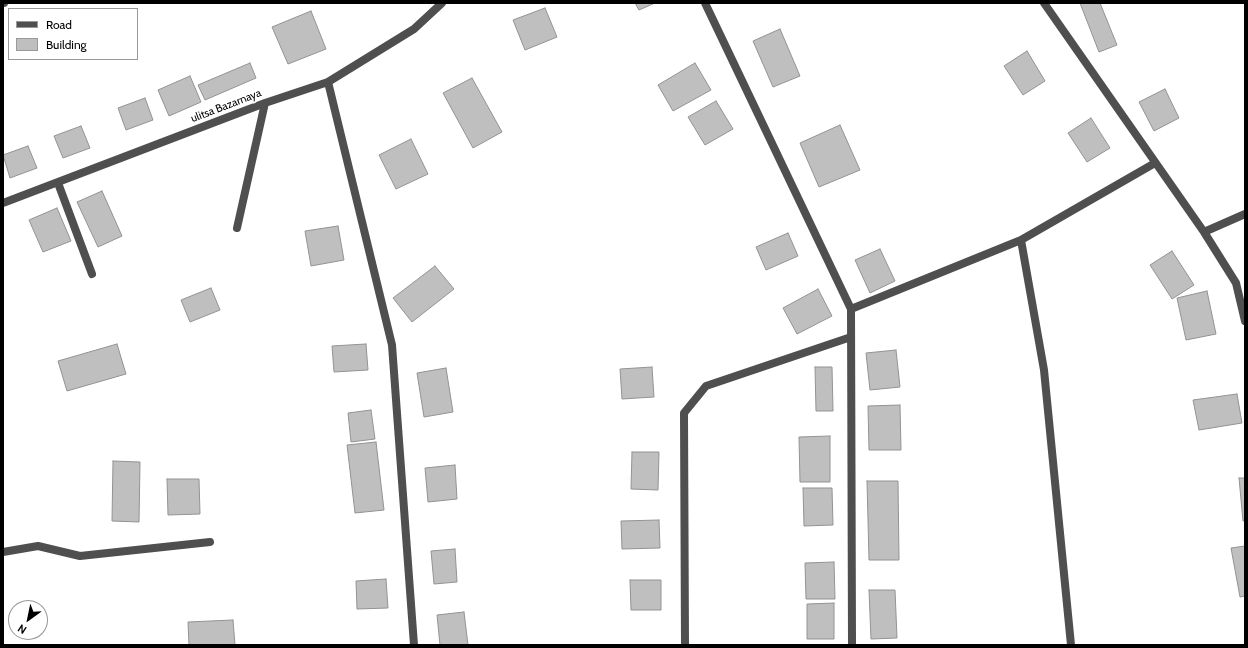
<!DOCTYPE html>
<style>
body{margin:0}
#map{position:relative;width:1248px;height:648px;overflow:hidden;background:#fff;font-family:Cabin,sans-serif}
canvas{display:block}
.frame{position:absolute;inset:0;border:4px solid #000;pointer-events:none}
.legend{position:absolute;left:8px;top:8px;width:130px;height:52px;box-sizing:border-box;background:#fff;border:1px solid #999;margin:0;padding:5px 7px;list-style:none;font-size:12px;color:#000}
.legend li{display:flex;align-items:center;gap:8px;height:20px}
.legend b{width:20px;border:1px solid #999}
.north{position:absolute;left:8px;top:600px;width:40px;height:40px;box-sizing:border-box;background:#fff;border:1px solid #999;border-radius:50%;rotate:213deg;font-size:11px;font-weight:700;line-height:16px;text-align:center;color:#000}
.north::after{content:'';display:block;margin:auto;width:14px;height:18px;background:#000;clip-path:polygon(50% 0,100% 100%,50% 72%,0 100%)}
</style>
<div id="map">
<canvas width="1248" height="648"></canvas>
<div class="frame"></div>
<ul class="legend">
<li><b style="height:5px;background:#4f4f4f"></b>Road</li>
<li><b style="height:11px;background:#bfbfbf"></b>Building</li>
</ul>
<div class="north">N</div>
</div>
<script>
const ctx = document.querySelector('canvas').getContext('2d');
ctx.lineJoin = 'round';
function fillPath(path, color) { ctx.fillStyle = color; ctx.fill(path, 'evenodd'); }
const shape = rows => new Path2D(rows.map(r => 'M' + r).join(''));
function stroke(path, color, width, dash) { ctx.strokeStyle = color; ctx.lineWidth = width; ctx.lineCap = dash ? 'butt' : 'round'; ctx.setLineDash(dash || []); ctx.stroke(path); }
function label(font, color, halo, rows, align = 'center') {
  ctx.font = font + ' Cabin,sans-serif'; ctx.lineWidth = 3.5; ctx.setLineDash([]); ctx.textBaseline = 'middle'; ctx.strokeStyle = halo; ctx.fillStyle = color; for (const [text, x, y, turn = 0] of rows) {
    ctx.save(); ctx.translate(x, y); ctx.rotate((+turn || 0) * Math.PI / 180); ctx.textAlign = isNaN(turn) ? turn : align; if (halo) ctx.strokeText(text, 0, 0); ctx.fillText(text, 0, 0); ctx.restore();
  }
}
const building = shape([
 [635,3,655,3,639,10,635,3],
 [1080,3,1100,3,1117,45,1099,52,1080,3],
 [545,8,557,37,525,50,513,20,545,8],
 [311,11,326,49,288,64,272,27,311,11],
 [780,29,800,76,773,87,753,41,780,29],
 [1027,51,1045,81,1023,95,1004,66,1027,51],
 [250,63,256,78,205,100,198,85,250,63],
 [695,63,711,90,673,111,658,85,695,63],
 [190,76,201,102,169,116,158,90,190,76],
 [472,78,502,132,473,148,443,93,472,78],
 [1165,89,1179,118,1154,131,1139,102,1165,89],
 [145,98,153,120,126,130,118,108,145,98],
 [716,101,733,129,705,145,688,117,716,101],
 [1091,118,1110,148,1087,162,1068,133,1091,118],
 [840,125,860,170,819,187,800,143,840,125],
 [81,126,90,148,63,158,54,136,81,126],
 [411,139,428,174,396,189,379,155,411,139],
 [28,146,37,168,10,178,3,155,28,146],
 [102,191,122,236,98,247,77,202,102,191],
 [57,208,71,241,43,252,29,220,57,208],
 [338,226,344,260,311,266,305,231,338,226],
 [788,233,798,256,766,270,756,247,788,233],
 [880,249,895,281,870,293,855,260,880,249],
 [1172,251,1194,285,1172,299,1150,265,1172,251],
 [435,266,454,289,412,322,393,298,435,266],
 [211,288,220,310,190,322,181,300,211,288],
 [818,289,832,316,797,334,783,308,818,289],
 [1207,291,1216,334,1186,340,1177,298,1207,291],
 [117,344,126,374,67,391,58,361,117,344],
 [366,344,368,370,334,372,332,346,366,344],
 [896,350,900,387,870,390,866,353,896,350],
 [652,367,654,397,622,399,620,369,652,367],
 [815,367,832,367,833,411,816,411,815,367],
 [446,368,453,412,424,417,417,373,446,368],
 [1237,394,1242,423,1199,430,1193,400,1237,394],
 [900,405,901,450,869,450,868,406,900,405],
 [371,410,375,439,351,442,348,413,371,410],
 [830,436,830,482,800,482,799,437,830,436],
 [376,442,384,510,355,513,347,445,376,442],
 [632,452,659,452,658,490,631,489,632,452],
 [113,461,140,462,139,522,112,521,113,461],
 [455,465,457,499,428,502,425,468,455,465],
 [1239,478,1245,478,1245,521,1243,521,1239,478],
 [167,479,199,479,200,514,168,515,167,479],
 [867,481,898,481,899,560,869,560,867,481],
 [803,488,832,488,833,525,804,526,803,488],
 [659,520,660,548,622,549,621,521,659,520],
 [1245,546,1245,596,1240,597,1231,548,1245,546],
 [455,549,457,582,434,584,431,551,455,549],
 [834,562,835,599,806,599,805,563,834,562],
 [386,579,388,608,357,609,356,581,386,579],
 [630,580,661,580,661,610,631,610,630,580],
 [869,590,895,590,897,638,871,639,869,590],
 [834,603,834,639,807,639,807,604,834,603],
 [464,612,468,645,440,645,437,615,464,612],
 [233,620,235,645,189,645,188,622,233,620]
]);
fillPath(building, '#bfbfbf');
stroke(building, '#939393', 1);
stroke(shape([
 [58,183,92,274]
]), '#4f4f4f', 8);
stroke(shape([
 [3,3,4,3],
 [705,3,851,309,852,645],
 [1044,3,1204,232,1236,283,1245,321],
 [328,82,392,345,414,645],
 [3,203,265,103,328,82,414,29,442,3],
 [237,228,265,103],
 [1204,232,1245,214],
 [1021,240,1044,370,1071,645],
 [851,309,1021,240,1155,163],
 [3,552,38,546,80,556,210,542],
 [685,645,684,413,706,386,851,337]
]), '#4f4f4f', 8);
label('11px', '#000', '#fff', [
 ["ulitsa Bazarnaya",226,106,-21]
]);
</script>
